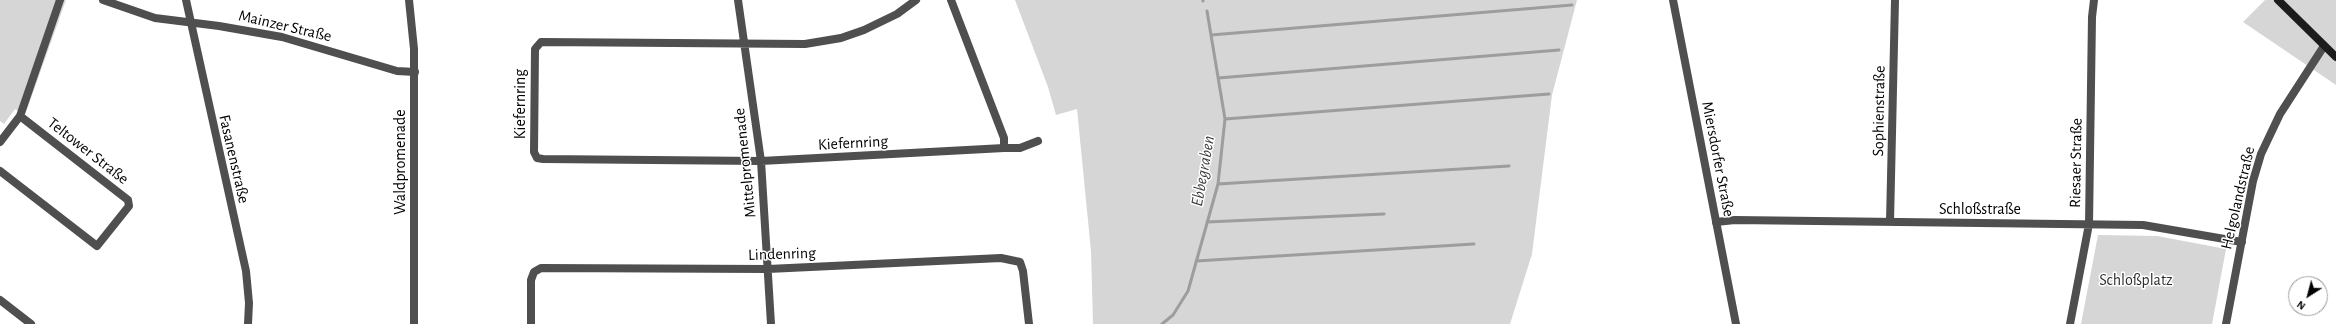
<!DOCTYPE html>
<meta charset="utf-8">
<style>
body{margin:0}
#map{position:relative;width:2336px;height:324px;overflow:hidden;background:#fff;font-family:"Alegreya Sans",sans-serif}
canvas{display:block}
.north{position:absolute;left:2288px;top:276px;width:40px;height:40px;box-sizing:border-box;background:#fff;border:1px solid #999;border-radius:50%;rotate:216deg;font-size:11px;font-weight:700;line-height:16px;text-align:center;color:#000}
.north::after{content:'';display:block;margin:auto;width:14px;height:18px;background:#000;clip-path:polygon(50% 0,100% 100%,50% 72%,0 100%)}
</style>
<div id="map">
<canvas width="2336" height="324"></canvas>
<div class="north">N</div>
</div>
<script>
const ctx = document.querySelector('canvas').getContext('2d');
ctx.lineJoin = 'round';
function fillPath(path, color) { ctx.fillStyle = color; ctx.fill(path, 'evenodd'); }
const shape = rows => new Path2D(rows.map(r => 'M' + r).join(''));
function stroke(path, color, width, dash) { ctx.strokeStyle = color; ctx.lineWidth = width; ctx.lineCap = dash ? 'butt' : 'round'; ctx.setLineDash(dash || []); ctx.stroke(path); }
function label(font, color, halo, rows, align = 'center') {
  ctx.font = font + ' "Alegreya Sans",sans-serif'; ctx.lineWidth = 3; ctx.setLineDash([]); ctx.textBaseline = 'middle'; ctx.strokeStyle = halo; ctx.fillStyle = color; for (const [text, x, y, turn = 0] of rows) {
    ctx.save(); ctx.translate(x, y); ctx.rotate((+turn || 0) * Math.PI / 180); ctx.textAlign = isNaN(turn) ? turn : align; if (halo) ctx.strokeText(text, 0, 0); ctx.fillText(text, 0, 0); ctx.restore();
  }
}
fillPath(shape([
 [0,0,66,0,25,115,15,109,4,124,0,121],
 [1015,0,1577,0,1552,95,1532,254,1510,324,1093,324,1091,251,1077,109,1056,115,1048,87],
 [2265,0,2336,0,2336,85,2243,22],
 [2098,235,2157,236,2226,249,2212,324,2081,324]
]), '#d6d6d6');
stroke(shape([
 [1203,0,1203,1],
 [1211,35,1572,5],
 [1218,78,1559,50],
 [1225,119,1549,94],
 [1218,184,1509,166],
 [1207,222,1384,214],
 [1196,261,1474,244],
 [1162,324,1173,315,1188,291,1218,184,1225,119,1207,11]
]), '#9d9d9d', 3);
stroke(shape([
 [103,0,155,18,219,26,282,37,397,71,415,72],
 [186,0,246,271,249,303,248,324],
 [409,0,414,49,414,324],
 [738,0,761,161,771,324],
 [916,0,897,14,864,30,841,38,805,44,541,42,535,49,534,152,537,158,543,159,761,161,1004,148,1004,138,951,0],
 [0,142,20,116,60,0],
 [1004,148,1020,148,1038,141],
 [0,171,97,246,129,206,128,200,20,116],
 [1716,222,1735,220,2143,225,2242,242],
 [1890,222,1895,0],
 [0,300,31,324],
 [531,324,531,280,534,272,541,268,768,269,1001,258,1020,262,1023,271,1029,324],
 [2070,324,2089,224,2092,17,2094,0],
 [2226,324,2253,181,2261,154,2280,114,2324,46]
]), '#4f4f4f', 8);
stroke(shape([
 [1673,0,1736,324]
]), '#4f4f4f', 8);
stroke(shape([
 [2278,0,2336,57]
]), '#1c1c1c', 8);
label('16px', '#000', '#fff', [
 ["Mainzer Straße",285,26,13],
 ["Kiefernring",520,104,-90],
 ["Sophienstraße",1879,111,-89],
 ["Kiefernring",853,143,-3],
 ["Teltower Straße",88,151,38],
 ["Fasanenstraße",234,159,77],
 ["Miersdorfer Straße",1718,159,79],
 ["Waldpromenade",400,162,-90],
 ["Mittelpromenade",745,163,-96],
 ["Riesaer Straße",2076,163,-89],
 ["Helgolandstraße",2238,198,-77],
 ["Schloßstraße",1980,209],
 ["Lindenring",782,254,-2]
]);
label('16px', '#2d2d2d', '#fff', [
 ["Schloßplatz",2136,280]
]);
label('italic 17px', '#3e3e3e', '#fff', [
 ["Ebbegraben",1203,171,-80]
]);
</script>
